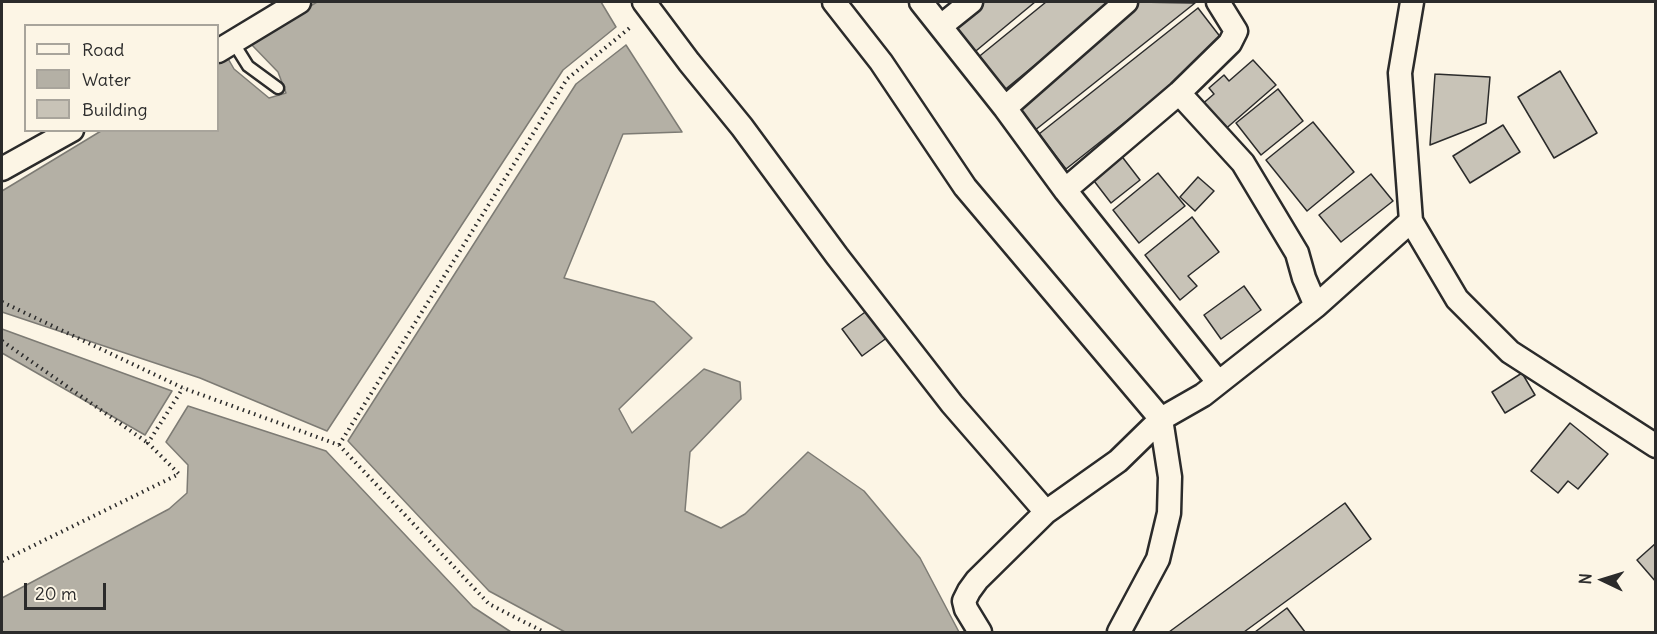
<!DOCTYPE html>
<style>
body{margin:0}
#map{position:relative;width:1657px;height:634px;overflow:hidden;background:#fcf5e5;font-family:Delius,sans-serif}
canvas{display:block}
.frame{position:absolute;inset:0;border:3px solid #2b2b2b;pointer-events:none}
.legend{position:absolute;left:24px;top:24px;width:195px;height:108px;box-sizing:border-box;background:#fcf5e5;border:2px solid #a8a49b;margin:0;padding:8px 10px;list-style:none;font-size:18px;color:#2b2b2b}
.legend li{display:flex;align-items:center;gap:12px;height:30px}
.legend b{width:30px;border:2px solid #a8a49b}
.north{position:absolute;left:1573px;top:550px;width:60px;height:60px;-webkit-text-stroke:4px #fcf5e5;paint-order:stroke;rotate:274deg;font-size:16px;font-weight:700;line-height:24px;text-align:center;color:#2b2b2b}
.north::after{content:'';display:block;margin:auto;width:21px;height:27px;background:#2b2b2b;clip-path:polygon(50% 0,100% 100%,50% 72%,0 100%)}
.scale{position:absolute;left:24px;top:583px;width:82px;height:27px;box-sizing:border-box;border:3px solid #2b2b2b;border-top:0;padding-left:8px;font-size:18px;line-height:21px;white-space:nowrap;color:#2b2b2b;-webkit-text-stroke:4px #fcf5e5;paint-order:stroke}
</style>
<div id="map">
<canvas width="1657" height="634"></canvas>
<div class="frame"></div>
<ul class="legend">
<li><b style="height:8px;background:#fcf5e5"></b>Road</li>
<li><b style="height:16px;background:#b4b0a5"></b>Water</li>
<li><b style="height:16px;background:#c8c3b7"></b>Building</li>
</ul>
<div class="north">N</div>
<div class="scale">20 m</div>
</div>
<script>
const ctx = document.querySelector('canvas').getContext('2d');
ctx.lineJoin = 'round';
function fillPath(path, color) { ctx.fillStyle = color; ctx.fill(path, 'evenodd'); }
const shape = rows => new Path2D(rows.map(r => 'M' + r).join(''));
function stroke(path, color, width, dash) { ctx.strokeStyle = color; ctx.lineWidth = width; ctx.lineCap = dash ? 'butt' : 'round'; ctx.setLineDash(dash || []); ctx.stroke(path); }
const water = shape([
 [317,2,601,2,616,27,563,70,327,431,200,378,2,312,2,191,101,131,218,130,218,61,226,55,234,69,269,98,286,93,278,72,250,43,317,2],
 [626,45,682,132,623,134,564,278,654,302,692,338,619,409,632,433,704,369,740,382,741,399,690,452,685,511,721,528,745,514,808,452,864,491,920,558,959,632,565,632,489,591,348,441,576,84,626,45],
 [2,329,172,391,145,435,2,353,2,329],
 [188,406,326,451,473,607,511,632,2,632,2,598,169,509,187,493,188,465,166,442,188,406]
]);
fillPath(water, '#b4b0a5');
stroke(water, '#7d7b74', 1.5);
const building = shape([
 [979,2,1035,2,971,55,947,26,979,2],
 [1046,2,1112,2,1002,92,976,59,1046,2],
 [1136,2,1195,3,1034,131,1017,104,1136,2],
 [1198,8,1225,43,1066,169,1039,134,1198,8],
 [1253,60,1276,85,1222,132,1200,106,1214,94,1209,88,1224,75,1229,81,1253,60],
 [1560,71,1597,133,1554,158,1518,97,1560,71],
 [1435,74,1490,77,1486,123,1430,145,1435,74],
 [1278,89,1303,121,1261,155,1236,123,1278,89],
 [1313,122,1354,172,1307,211,1266,160,1313,122],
 [1503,125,1520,152,1470,183,1453,156,1503,125],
 [1120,154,1140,180,1111,203,1091,177,1120,154],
 [1158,173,1185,206,1139,243,1113,210,1158,173],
 [1371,174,1393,201,1341,242,1319,215,1371,174],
 [1198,177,1214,191,1195,211,1180,197,1198,177],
 [1192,217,1219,252,1188,276,1197,286,1180,300,1145,255,1192,217],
 [1244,286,1261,310,1221,339,1204,315,1244,286],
 [868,310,888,337,862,356,842,329,868,310],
 [1522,373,1535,395,1505,413,1492,392,1522,373],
 [1570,423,1608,454,1578,489,1568,481,1558,493,1531,471,1570,423],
 [1345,503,1371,539,1244,632,1169,632,1345,503],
 [1656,543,1656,582,1637,560,1656,543],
 [1287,608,1305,632,1255,632,1287,608]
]);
fillPath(building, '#c8c3b7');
stroke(building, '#2b2b2b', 1.5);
const lane = shape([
 [233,42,248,66,278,88]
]);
const street = shape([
 [644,2,689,62,742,127,837,256,952,404,1046,512],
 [834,2,881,62,965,187,1161,419,1170,477,1169,513,1158,559,1119,632],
 [921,2,1005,108,1065,190,1218,382],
 [1412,2,1400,73,1411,221,1457,299,1510,352,1656,446],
 [941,26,971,2],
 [218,51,299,2],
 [1179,93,1243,163,1297,253,1304,278,1316,306],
 [1005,108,1126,2],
 [2,169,72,130],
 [1065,190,1179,93,1230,43,1236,31,1218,2],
 [980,632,966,609,964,601,969,591,977,580,1046,512,1118,461,1161,419,1203,395,1316,306,1411,221]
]);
stroke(lane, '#2b2b2b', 15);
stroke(street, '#2b2b2b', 27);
stroke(shape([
 [2,302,183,388,339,445,489,604,544,632],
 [2,341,148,443],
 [339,445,567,79,632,26],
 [2,561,179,474,148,443,183,388]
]), '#2b2b2b', 4, [1.5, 4.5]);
stroke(lane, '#fcf5e5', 10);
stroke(street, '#fcf5e5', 22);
</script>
